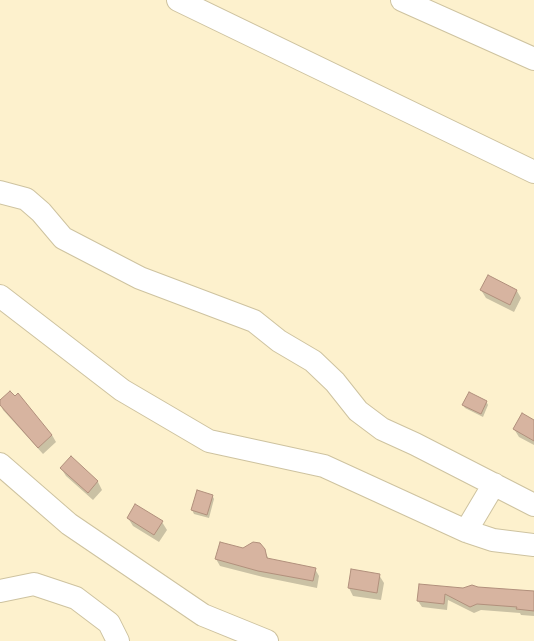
<!DOCTYPE html>
<style>
body{margin:0}
canvas{display:block;background:#fdf1cd}
</style>
<canvas width="534" height="641"></canvas>
<script>
const ctx = document.querySelector('canvas').getContext('2d');
ctx.lineJoin = 'round';
function fillPath(path, color) { ctx.fillStyle = color; ctx.fill(path, 'evenodd'); }
const shape = rows => new Path2D(rows.map(r => 'M' + r).join(''));
function stroke(path, color, width, dash) { ctx.strokeStyle = color; ctx.lineWidth = width; ctx.lineCap = dash ? 'butt' : 'round'; ctx.setLineDash(dash || []); ctx.stroke(path); }
fillPath(shape([
 [481,290,517,291,521,298,514,312,486,298],
 [486,401,488,405,483,417,465,408,463,405],
 [0,402,52,435,56,442,43,454,3,410],
 [534,421,534,445,519,437,514,429],
 [71,458,98,482,102,490,93,500,66,476,61,468],
 [212,495,214,499,209,518,194,514,192,510],
 [128,518,162,522,167,530,159,542,133,526],
 [243,549,264,549,269,560,315,569,319,576,317,588,263,577,220,566,216,559],
 [379,575,384,583,381,600,353,596,349,588],
 [420,585,463,589,534,591,534,616,521,615,520,613,481,610,474,613,448,600,447,610,422,607,418,601]
]), '#0003');
const building = shape([
 [488,275,517,290,510,305,480,290,488,275],
 [10,391,15,396,18,393,52,435,38,448,0,405,0,400,10,391],
 [469,392,487,401,481,414,462,405,469,392],
 [522,413,534,420,534,441,513,429,522,413],
 [71,456,98,481,88,493,60,468,71,456],
 [197,490,213,495,207,515,191,510,197,490],
 [135,504,163,521,154,535,127,518,135,504],
 [220,542,243,548,253,542,260,543,265,549,267,558,316,568,313,581,258,571,215,559,220,542],
 [351,569,380,574,377,593,348,588,351,569],
 [419,584,463,588,472,585,478,587,534,591,534,611,516,609,517,607,477,604,470,607,445,594,444,604,417,601,419,584]
]);
fillPath(building, '#d7b4a0');
stroke(building, '#b1907c', 1);
const minor = shape([
 [178,0,534,172],
 [402,0,534,59],
 [0,192,26,199,41,212,63,238,140,278,254,321,279,341,313,361,335,382,358,411,382,429,415,444,534,505],
 [0,296,122,390,209,441,324,466,466,531,493,540,534,545],
 [0,464,69,524,203,615,267,641],
 [466,531,494,484],
 [0,591,34,584,76,598,109,623,118,641]
]);
stroke(minor, '#cec3a0', 24);
stroke(minor, '#fff', 22);
</script>
